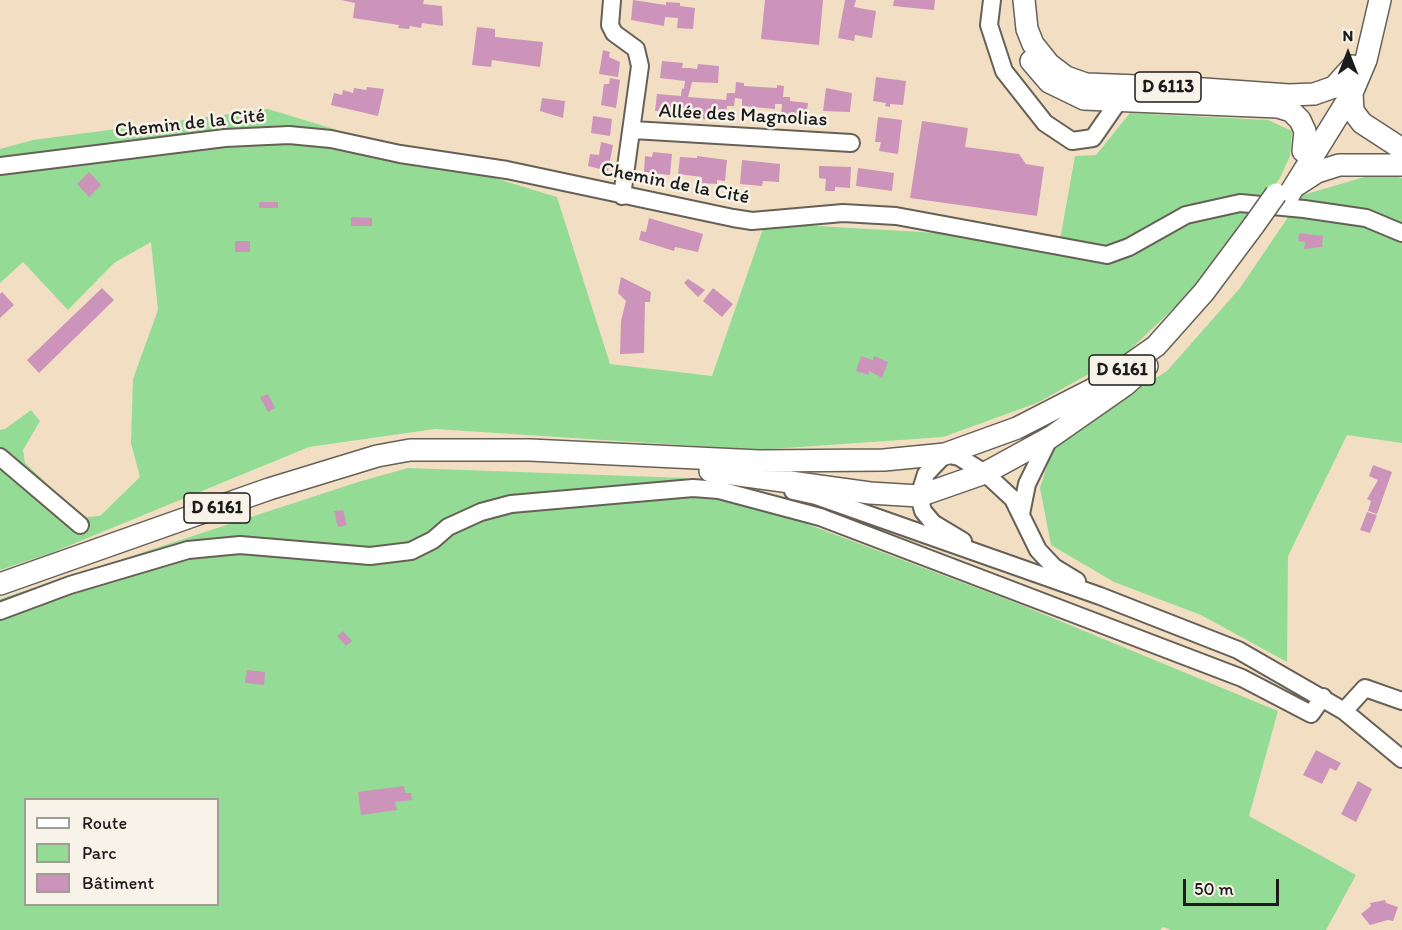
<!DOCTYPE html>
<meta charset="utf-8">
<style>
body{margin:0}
#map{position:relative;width:1402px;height:930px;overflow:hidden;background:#f2dfc3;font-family:Itim,sans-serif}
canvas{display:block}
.legend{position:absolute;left:24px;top:798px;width:195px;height:108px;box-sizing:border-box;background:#f7f3e8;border:2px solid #9f9d96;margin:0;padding:8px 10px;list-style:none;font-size:18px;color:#1c1c1c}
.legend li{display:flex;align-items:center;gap:12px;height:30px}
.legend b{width:30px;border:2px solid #9f9d96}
.north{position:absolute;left:1318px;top:24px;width:60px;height:60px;-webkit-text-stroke:4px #f7f3e8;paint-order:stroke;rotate:0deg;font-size:16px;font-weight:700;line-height:24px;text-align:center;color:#1c1c1c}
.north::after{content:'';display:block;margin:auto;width:21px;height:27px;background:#1c1c1c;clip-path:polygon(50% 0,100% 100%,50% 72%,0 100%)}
.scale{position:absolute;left:1183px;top:879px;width:96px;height:27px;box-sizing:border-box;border:3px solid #1c1c1c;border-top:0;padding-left:8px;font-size:18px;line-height:21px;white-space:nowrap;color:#1c1c1c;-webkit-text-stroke:4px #f7f3e8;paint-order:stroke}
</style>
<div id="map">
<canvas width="1402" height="930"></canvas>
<ul class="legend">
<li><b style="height:8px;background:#fff"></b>Route</li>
<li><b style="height:16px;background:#94db95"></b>Parc</li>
<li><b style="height:16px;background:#cc94bb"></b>Bâtiment</li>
</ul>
<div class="north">N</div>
<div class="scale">50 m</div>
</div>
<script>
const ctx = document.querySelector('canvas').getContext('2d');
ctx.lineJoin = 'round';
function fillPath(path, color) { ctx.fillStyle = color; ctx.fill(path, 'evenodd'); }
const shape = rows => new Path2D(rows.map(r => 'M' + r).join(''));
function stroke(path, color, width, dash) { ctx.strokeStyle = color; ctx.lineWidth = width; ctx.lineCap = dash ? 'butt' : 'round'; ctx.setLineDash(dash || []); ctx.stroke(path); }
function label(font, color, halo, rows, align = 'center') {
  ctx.font = font + ' Itim,sans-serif'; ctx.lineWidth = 5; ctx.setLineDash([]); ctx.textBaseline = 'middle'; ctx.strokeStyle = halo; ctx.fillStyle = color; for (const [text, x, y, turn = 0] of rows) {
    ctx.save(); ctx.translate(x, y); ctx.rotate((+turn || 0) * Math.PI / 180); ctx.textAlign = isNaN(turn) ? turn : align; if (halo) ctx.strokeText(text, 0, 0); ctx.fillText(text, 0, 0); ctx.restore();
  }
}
fillPath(shape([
 [268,109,557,197,610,364,712,376,765,223,1060,240,1075,156,1096,155,1130,113,1268,120,1292,131,1290,156,1280,178,1210,273,1128,352,1037,403,943,437,757,450,435,429,309,447,51,553,0,570,0,430,5,429,31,410,40,421,23,450,25,463,74,509,86,517,100,516,140,477,131,443,133,379,158,310,151,242,114,263,68,310,23,262,0,283,0,149,33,140],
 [1378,173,1402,178,1402,443,1347,435,1288,556,1287,662,1201,615,1114,582,1051,545,1040,488,1052,450,1086,422,1167,371,1240,288,1303,195],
 [408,468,685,478,1014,602,1278,711,1249,816,1356,875,1326,930,1171,930,1163,927,1160,930,0,930,0,599,358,482],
 [26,800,218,800,218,904,26,904]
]), '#94db95');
fillPath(shape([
 [341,0,424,0,423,4,442,6,443,26,422,23,421,28,410,26,409,29,398,28,399,25,353,18,355,3],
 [633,0,666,5,666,2,680,3,680,6,695,8,693,29,677,28,678,18,665,17,664,26,631,20],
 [765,0,823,0,819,45,761,39],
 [845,0,856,0,854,7,876,11,872,38,855,35,854,41,838,38],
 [894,0,935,0,934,10,893,6],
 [477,27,495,29,495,37,543,42,540,67,492,60,491,67,472,65],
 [603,50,610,52,609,57,620,62,618,77,599,74],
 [662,61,683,63,682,68,690,68,697,69,698,64,719,66,718,83,692,82,688,97,726,100,727,93,735,93,736,82,744,83,744,86,777,88,777,85,784,86,783,97,790,97,790,101,808,103,805,125,788,123,788,117,781,117,782,104,775,104,775,109,742,106,742,99,735,98,734,106,727,106,725,121,691,118,692,111,655,111,657,94,681,96,682,88,684,89,685,81,660,78],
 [876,77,906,81,903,105,890,104,890,107,885,106,886,103,873,101],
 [610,78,620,80,616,108,601,105,604,84,609,84],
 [367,87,384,89,378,116,331,105,334,93,342,95,343,90,353,93,354,88,366,90],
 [826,88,852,93,850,112,823,111],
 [542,98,565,101,563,118,540,111],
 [593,116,612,119,610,136,591,133],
 [878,117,902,120,898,154,879,151,881,142,875,142],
 [922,121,968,128,965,147,1019,154,1026,164,1044,167,1037,216,910,198],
 [601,142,613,145,608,171,588,166,590,154,599,155],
 [653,152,672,154,670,175,644,172,645,156,652,157],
 [697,156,727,160,725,181,717,180,717,184,701,183,702,177,678,174,680,157,697,158],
 [742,160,780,164,779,182,763,181,762,186,740,184],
 [819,166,851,167,850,188,835,187,835,191,825,191,826,179,819,178],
 [858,168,894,173,892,191,856,186],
 [89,172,101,185,89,197,77,184],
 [259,202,278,202,278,208,259,208],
 [351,217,372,218,372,226,351,226],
 [649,218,703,234,698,252,675,247,674,251,639,240,641,231,646,232],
 [1299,233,1323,236,1322,247,1304,249,1305,242,1298,241],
 [235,241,250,241,250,252,235,252],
 [621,277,651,292,650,302,645,302,644,353,620,354,621,321,626,301,618,293],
 [688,279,705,290,698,297,684,283],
 [102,288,114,300,39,373,27,360],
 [713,288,733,304,722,317,703,301],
 [2,292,14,305,0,318,0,294],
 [861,356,873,360,874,356,888,362,882,378,869,371,868,375,856,371],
 [268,394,275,408,268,412,260,397],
 [1373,465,1392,472,1377,514,1368,511,1371,501,1367,499,1378,480,1369,476],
 [343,510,347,525,338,527,334,511],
 [1367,512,1377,515,1370,533,1360,530],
 [343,631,352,641,346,646,337,636],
 [247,670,265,672,264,685,245,683],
 [1316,750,1341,763,1336,771,1330,768,1322,784,1303,775],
 [1358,781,1372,789,1356,822,1341,814],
 [404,786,405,793,411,793,412,800,395,802,397,810,361,815,358,792],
 [1385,900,1386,903,1398,907,1393,921,1388,920,1370,925,1361,914,1371,906,1370,903]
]), '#cc94bb');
const minor = shape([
 [612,0,610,25,614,33,636,49,640,66,622,196],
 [992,0,989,25,1004,71,1045,123,1072,141,1093,138,1118,102,1113,94],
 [633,130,851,143],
 [0,166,225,138,289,135,331,139,400,154,507,170,733,218,752,221,843,213,896,216,1107,255,1129,247,1186,215,1240,203,1304,209,1366,218,1402,233],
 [0,457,80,525],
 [793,491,816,496,1100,596,1238,650,1344,711,1402,759],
 [1021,514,1027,484,1050,437],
 [963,541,933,523,923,511,919,496,926,474,945,454,959,457,985,473,1013,499,1038,550,1054,567,1077,581],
 [0,611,70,585,188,550,240,545,370,556,411,551,433,540,448,527,481,512,511,504,693,488,719,490,820,517,1242,678,1311,714,1323,697],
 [1344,711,1365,688,1402,701]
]);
const major = shape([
 [1024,0,1027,29,1033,44,1049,64,1066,77,1086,84,1190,88,1289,95,1314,94,1334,87,1353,66],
 [1031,61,1049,82,1084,99,1278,107,1291,111,1300,120,1305,131,1303,151],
 [1352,93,1353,111,1362,123,1402,149],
 [1297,185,1317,172,1339,165,1402,165],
 [1287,198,1352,93,1366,60,1380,0],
 [710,471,870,493,919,496,985,473,1051,437,1124,386,1147,366],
 [0,584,269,489,377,456,410,450,530,450,759,461,884,460,945,454,1017,428,1099,386,1156,346,1204,292,1254,225]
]);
stroke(minor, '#676056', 20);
stroke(major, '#676056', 24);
stroke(minor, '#fff', 16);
stroke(major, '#fff', 21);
const majorBridge = shape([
 [1254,225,1276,194]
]);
stroke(majorBridge, '#676056', 24, []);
stroke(majorBridge, '#fff', 21);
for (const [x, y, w] of [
 [1168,87,66],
 [1122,370,66],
 [217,508,66]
]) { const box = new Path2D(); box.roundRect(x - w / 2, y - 15, w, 30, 4.5); ctx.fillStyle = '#f7f3e8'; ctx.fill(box); stroke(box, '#1c1c1c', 1.5); }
label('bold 18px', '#1c1c1c', null, [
 ["D 6113",1168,87],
 ["D 6161",1122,370],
 ["D 6161",217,508]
]);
label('20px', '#1c1c1c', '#f7f3e8', [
 ["Allée des Magnolias",743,116,3],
 ["Chemin de la Cité",190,124,-6],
 ["Chemin de la Cité",675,184,11]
]);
</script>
